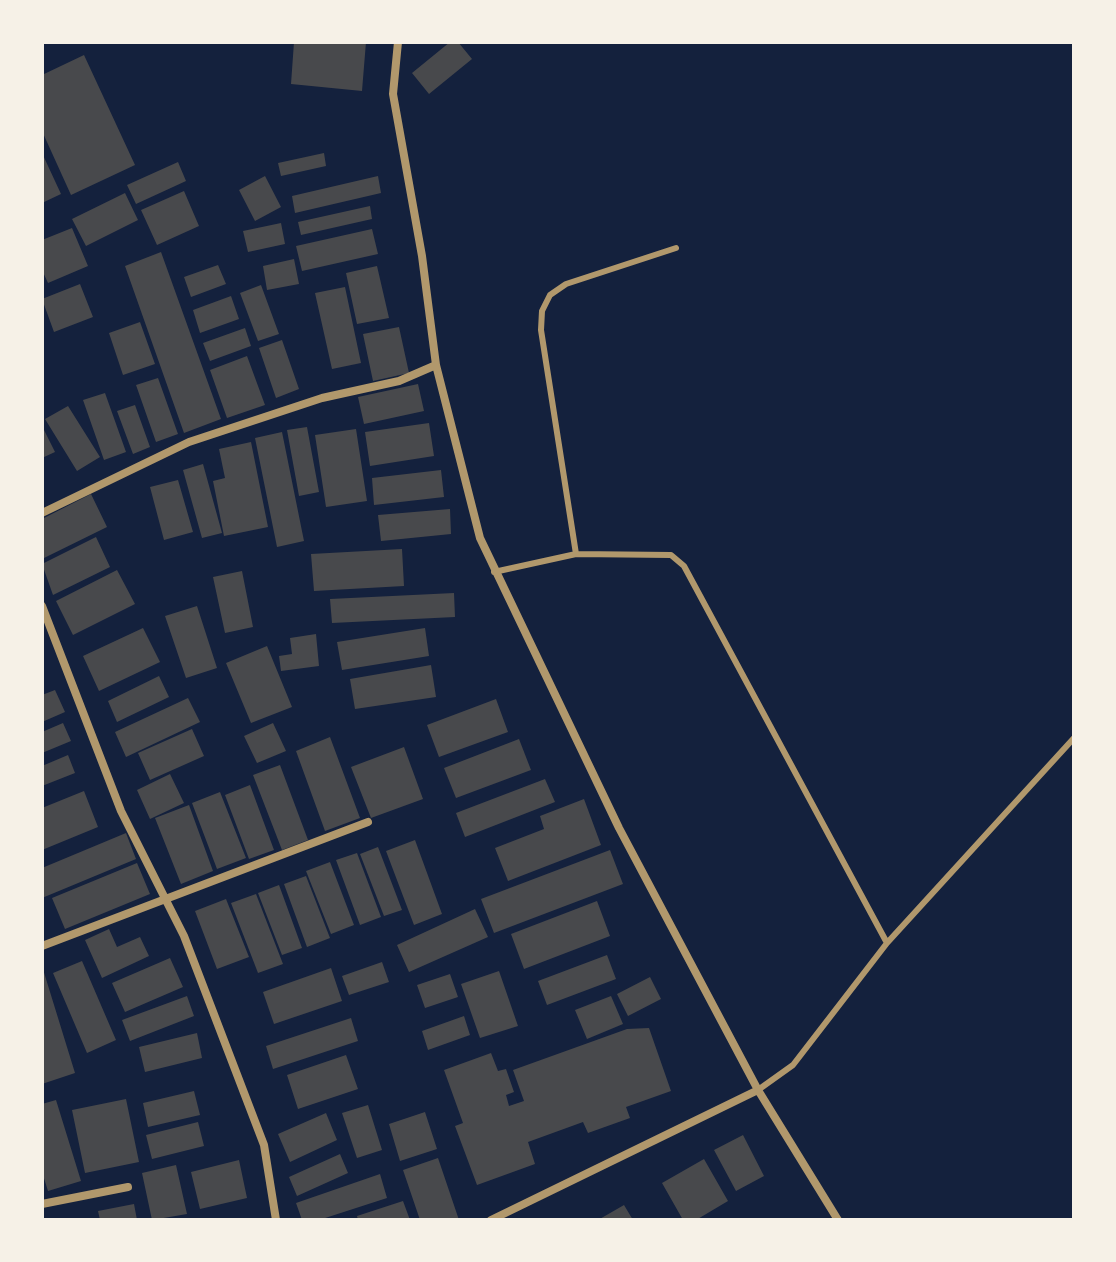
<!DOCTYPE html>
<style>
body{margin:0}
#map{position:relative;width:1116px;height:1262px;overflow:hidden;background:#14213d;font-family:"IBM Plex Sans",sans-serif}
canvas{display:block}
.frame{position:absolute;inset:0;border:44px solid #f6f1e7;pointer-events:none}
</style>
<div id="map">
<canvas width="1116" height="1262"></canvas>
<div class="frame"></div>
</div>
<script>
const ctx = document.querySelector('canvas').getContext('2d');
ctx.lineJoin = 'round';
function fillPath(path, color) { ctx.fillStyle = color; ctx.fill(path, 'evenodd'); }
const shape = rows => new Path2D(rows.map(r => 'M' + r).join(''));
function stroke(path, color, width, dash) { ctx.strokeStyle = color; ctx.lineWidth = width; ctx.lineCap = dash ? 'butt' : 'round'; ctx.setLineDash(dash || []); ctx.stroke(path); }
fillPath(shape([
 [294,42,366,42,362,91,291,84],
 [450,42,458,42,472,59,429,94,412,73],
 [84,55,135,165,71,195,42,131,42,75],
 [42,153,61,194,42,203],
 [324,153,326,166,281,176,278,163],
 [178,162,186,181,136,204,127,185],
 [265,176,281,207,255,221,239,190],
 [378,176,381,193,295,213,292,196],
 [184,191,199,226,157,245,141,210],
 [125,193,138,220,86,246,72,219],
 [370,206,372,219,301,235,298,222],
 [281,223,285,244,248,252,243,231],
 [72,228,88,266,48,283,42,270,42,240],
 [372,229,378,254,302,271,296,246],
 [161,252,221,419,184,433,125,266],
 [294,259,299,284,267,290,263,266],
 [218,265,226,284,191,297,184,277],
 [377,266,389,318,357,324,346,273],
 [80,284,93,317,54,332,42,299],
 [261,285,279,334,258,341,240,293],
 [345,287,361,363,332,369,315,293],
 [231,296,239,319,200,333,193,310],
 [140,322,155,364,123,375,109,333],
 [399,327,409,373,373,381,363,334],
 [245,328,251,346,210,361,203,343],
 [282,340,299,389,276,398,259,348],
 [247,356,265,405,227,418,210,370],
 [158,378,178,434,156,442,136,385],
 [418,384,424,411,364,424,358,397],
 [105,393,126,452,104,460,83,400],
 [135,405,150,447,133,454,117,411],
 [68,406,100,457,77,471,45,419],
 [429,423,434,456,370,466,365,432],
 [42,426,55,452,42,458],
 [307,427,319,492,299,496,287,430],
 [356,429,367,501,326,507,315,435],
 [282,432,304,541,277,547,255,438],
 [251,442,268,527,224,536,213,481,225,478,219,449],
 [203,464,222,533,202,538,183,470],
 [441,470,444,497,374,505,372,478],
 [178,480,193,532,164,540,150,487],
 [91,494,107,527,42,559,42,519],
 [450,509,451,534,381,541,378,515],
 [96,537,110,567,53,595,42,564],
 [402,549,404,586,314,591,311,554],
 [117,570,135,604,73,635,56,601],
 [242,571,253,627,225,633,213,577],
 [454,593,455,617,332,623,330,599],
 [197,606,217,668,186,678,165,616],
 [143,628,160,662,99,691,83,656],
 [425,628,429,656,342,670,337,642],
 [316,634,319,666,281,671,279,656,292,654,290,638],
 [267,646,292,707,251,723,226,663],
 [431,665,436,697,355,709,350,679],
 [159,676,169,697,117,722,108,701],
 [55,690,65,712,42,722,42,695],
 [188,698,200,722,126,757,115,732],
 [496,699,508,732,439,757,427,725],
 [63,723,71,741,42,753,42,732],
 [273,723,286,751,257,763,244,736],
 [192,729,204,756,150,780,138,753],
 [330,737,360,818,325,831,296,751],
 [519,739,531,770,456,798,444,768],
 [404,747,423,799,371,818,351,767],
 [68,755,75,773,42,786,42,766],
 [280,765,308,840,282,850,253,775],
 [170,774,184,803,150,819,137,790],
 [545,779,555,802,465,837,456,813],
 [250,785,274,850,249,859,225,795],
 [84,791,98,827,42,850,42,808],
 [220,792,246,858,217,869,192,803],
 [584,799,601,845,508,881,495,848,544,829,540,816],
 [189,805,213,871,181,884,155,818],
 [126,833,136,859,42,898,42,868],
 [415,840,442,914,414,925,386,851],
 [378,847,402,910,384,916,360,854],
 [610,850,623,884,494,933,481,899],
 [357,853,381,917,360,925,336,860],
 [330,862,354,925,331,934,306,871],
 [137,863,150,894,65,929,52,898],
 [306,876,330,938,307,947,284,884],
 [279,885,302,948,282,955,258,893],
 [256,894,283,964,258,973,231,903],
 [226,899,249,957,217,969,195,911],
 [597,901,610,936,524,969,511,934],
 [475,909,488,937,409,972,397,945],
 [109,929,117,947,140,937,149,956,102,978,85,940],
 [607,955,616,979,547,1005,538,981],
 [170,958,183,987,125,1012,112,983],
 [82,961,116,1040,87,1053,53,973],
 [382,962,389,982,349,995,342,976],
 [42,966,75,1073,42,1084],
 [331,968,342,1001,274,1024,263,992],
 [499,971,518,1026,480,1038,461,984],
 [450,974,458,997,425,1008,417,985],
 [650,977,661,999,628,1016,617,994],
 [187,996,194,1016,130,1041,122,1020],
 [611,996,623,1024,587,1039,575,1010],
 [464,1016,470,1035,428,1050,422,1031],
 [351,1018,358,1041,273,1069,266,1046],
 [649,1028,671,1091,626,1107,630,1118,588,1133,583,1122,528,1142,535,1164,477,1185,455,1126,463,1123,444,1070,491,1053,498,1071,506,1069,514,1092,506,1095,509,1106,524,1101,513,1070,627,1029],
 [197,1033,202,1058,145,1072,139,1047],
 [346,1055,358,1089,298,1109,287,1075],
 [194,1091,200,1115,148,1127,143,1103],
 [126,1099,139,1162,85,1173,72,1110],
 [56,1100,81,1181,48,1191,42,1172,42,1104],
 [368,1105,382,1150,357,1158,342,1113],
 [425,1112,437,1149,400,1161,389,1124],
 [326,1113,337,1140,290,1162,278,1134],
 [198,1122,204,1146,152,1159,146,1135],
 [743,1135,764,1176,736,1191,714,1150],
 [340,1154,348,1173,297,1196,289,1177],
 [438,1158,459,1220,420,1220,403,1170],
 [704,1159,728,1201,696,1220,683,1220,662,1183],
 [239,1160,247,1198,200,1209,191,1172],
 [176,1165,187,1214,152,1220,142,1173],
 [380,1174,387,1198,319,1220,302,1220,296,1203],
 [403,1201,410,1220,358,1220,357,1216],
 [134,1204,137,1220,100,1220,98,1211],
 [624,1205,633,1220,598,1220]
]), '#48494c');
stroke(shape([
 [576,554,541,330,542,311,550,295,566,284,676,248],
 [494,572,576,554,671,555,684,566,887,943],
 [758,1090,793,1065,887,943,1074,738]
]), '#b1986c', 6);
stroke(shape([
 [398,42,393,94,422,256,436,365,480,538,619,828,758,1090,838,1220],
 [42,513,189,442,322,398,399,381,436,365],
 [42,606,121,811,184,936,264,1145,276,1220],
 [42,946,368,822],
 [42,1204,128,1187],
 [491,1220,758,1090]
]), '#b1986c', 8);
</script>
